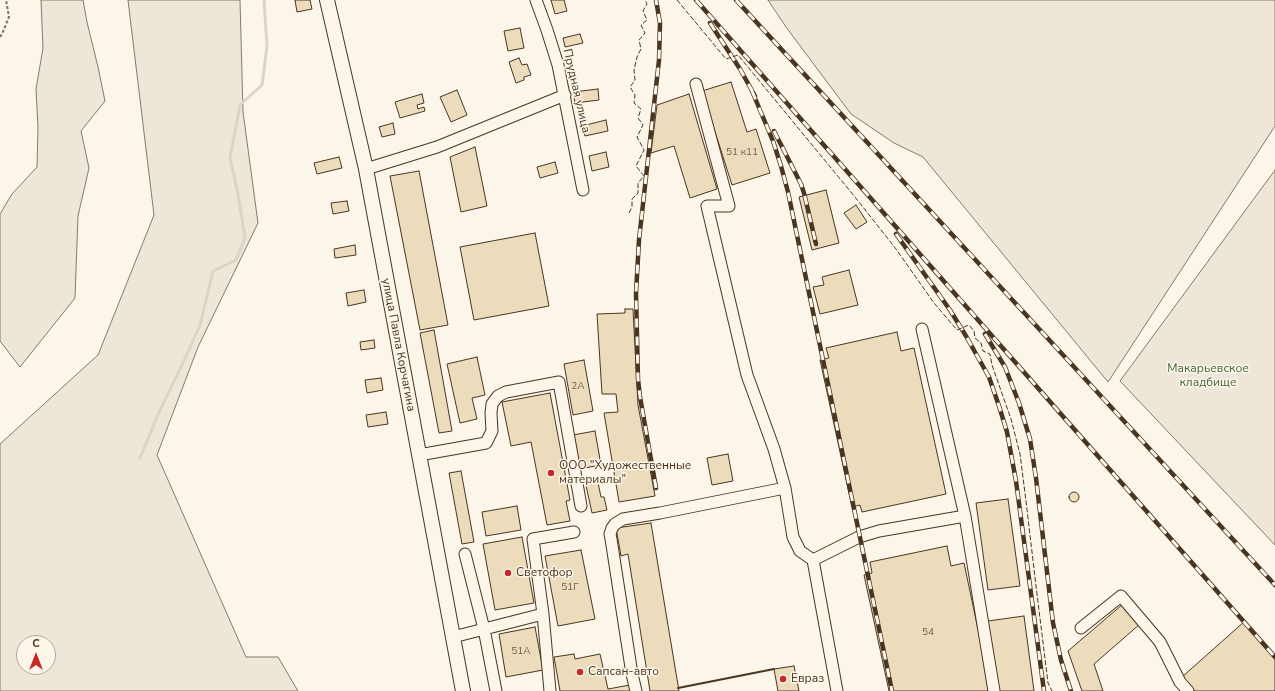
<!DOCTYPE html>
<meta charset="utf-8">
<style>
body{margin:0}
#map{position:relative;width:1275px;height:691px;overflow:hidden;background:#fbf6e9;font-family:"Nunito Sans",sans-serif}
canvas{display:block}
.north{position:absolute;left:16px;top:635px;width:40px;height:40px;box-sizing:border-box;background:#fbf6e9;border:1px solid #b4a999;border-radius:50%;rotate:0deg;font-size:11px;font-weight:700;line-height:16px;text-align:center;color:#4a3520}
.north::after{content:'';display:block;margin:auto;width:14px;height:18px;background:#c62828;clip-path:polygon(50% 0,100% 100%,50% 72%,0 100%)}
</style>
<div id="map">
<canvas width="1275" height="691"></canvas>
<div class="north">С</div>
</div>
<script>
const ctx = document.querySelector('canvas').getContext('2d');
ctx.lineJoin = 'round';
function fillPath(path, color) { ctx.fillStyle = color; ctx.fill(path, 'evenodd'); }
const shape = rows => new Path2D(rows.map(r => 'M' + r).join(''));
function stroke(path, color, width, dash) { ctx.strokeStyle = color; ctx.lineWidth = width; ctx.lineCap = dash ? 'butt' : 'round'; ctx.setLineDash(dash || []); ctx.stroke(path); }
function label(font, color, halo, rows, align = 'center') {
  ctx.font = font + ' "Nunito Sans",sans-serif'; ctx.lineWidth = 3; ctx.setLineDash([]); ctx.textBaseline = 'middle'; ctx.strokeStyle = halo; ctx.fillStyle = color; for (const [text, x, y, turn = 0] of rows) {
    ctx.save(); ctx.translate(x, y); ctx.rotate((+turn || 0) * Math.PI / 180); ctx.textAlign = isNaN(turn) ? turn : align; if (halo) ctx.strokeText(text, 0, 0); ctx.fillText(text, 0, 0); ctx.restore();
  }
}
const green = shape([
 [41,0,83,0,87,22,98,67,105,101,81,131,89,168,78,216,75,298,20,367,0,341,0,214,12,194,37,167,38,128,36,89,43,48,41,0],
 [128,0,240,0,243,112,258,223,198,347,157,455,246,657,278,657,298,691,0,691,0,444,98,355,154,215,128,0],
 [24,643,48,643,48,667,24,667,24,643],
 [768,0,1275,0,1275,126,1108,382,923,157,894,143,851,114,786,27,768,0],
 [1275,170,1275,545,1120,381,1275,170]
]);
fillPath(green, '#ede6d9');
stroke(green, '#887966', 1);
stroke(shape([
 [140,458,159,412,183,363,200,325,213,271,236,260,245,238,238,194,230,158,240,105,262,85,267,46,264,0]
]), '#dcd4c6', 3);
const building = shape([
 [295,0,310,0,312,9,297,12,295,0],
 [551,0,564,0,567,11,555,14,551,0],
 [520,28,524,48,508,51,504,31,520,28],
 [580,34,583,43,565,47,563,38,580,34],
 [519,58,522,65,527,64,531,75,524,77,524,80,516,83,509,62,519,58],
 [731,82,747,132,756,129,770,173,732,185,702,91,731,82],
 [598,89,599,100,575,103,573,92,598,89],
 [457,90,467,115,451,122,440,97,457,90],
 [422,94,424,103,417,105,418,109,424,107,425,111,400,118,395,102,422,94],
 [689,94,717,189,690,198,674,146,651,153,657,105,689,94],
 [606,120,608,131,585,136,582,126,606,120],
 [393,123,395,134,382,137,379,127,393,123],
 [475,147,487,206,461,212,450,157,475,147],
 [606,152,609,167,592,171,589,156,606,152],
 [339,157,342,168,317,174,314,163,339,157],
 [555,162,558,173,540,178,537,167,555,162],
 [419,171,448,325,420,330,390,176,419,171],
 [826,190,839,243,812,250,799,197,826,190],
 [347,201,349,211,333,214,331,203,347,201],
 [856,205,867,222,856,229,844,213,856,205],
 [535,233,549,306,474,320,460,247,535,233],
 [355,245,356,255,335,258,334,249,355,245],
 [849,270,858,305,820,314,813,287,824,285,822,277,849,270],
 [364,290,366,302,348,306,346,293,364,290],
 [625,309,633,309,638,405,655,496,619,502,604,413,618,412,616,394,602,394,597,314,625,313,625,309],
 [434,330,452,431,439,433,420,333,434,330],
 [897,332,901,351,914,348,946,494,862,512,860,505,852,507,820,360,829,358,826,348,897,332],
 [374,340,375,348,361,350,360,342,374,340],
 [477,357,485,395,472,398,477,419,460,423,447,364,477,357],
 [584,360,593,411,573,415,564,364,584,360],
 [381,378,383,390,367,393,365,380,381,378],
 [550,393,570,500,566,501,570,521,547,525,531,442,511,446,502,402,550,393],
 [386,412,388,424,368,427,366,415,386,412],
 [595,431,601,465,579,469,573,435,595,431],
 [728,454,733,481,712,485,707,458,728,454],
 [461,471,474,542,462,544,449,473,461,471],
 [597,478,601,497,604,497,607,510,592,513,585,481,597,478],
 '1069 497a5 5 0 1 1 10 0a5 5 0 1 1-10 0Z',
 [1008,499,1020,586,988,590,976,503,1008,499],
 [517,506,521,530,486,536,482,512,517,506],
 [651,523,679,691,650,691,628,554,621,556,616,528,651,523],
 [522,537,534,603,495,610,483,544,522,537],
 [947,546,951,566,964,563,991,691,889,691,864,575,872,573,870,562,947,546],
 [581,550,595,619,558,626,545,556,581,550],
 [1123,604,1140,624,1094,664,1103,691,1082,691,1068,651,1123,604],
 [1024,616,1034,691,998,691,988,621,1024,616],
 [1245,621,1275,656,1275,691,1195,691,1182,677,1245,621],
 [535,627,543,670,506,677,499,634,535,627],
 [574,654,575,659,600,654,608,689,630,685,631,691,560,691,554,657,574,654],
 [794,666,799,691,778,691,774,669,794,666]
]);
fillPath(building, '#ecdcbc');
stroke(building, '#4a3520', 1);
const minor = shape([
 [536,0,547,30,558,65,583,190],
 [696,84,729,206,707,206,747,375,774,449,785,488,793,537,800,551,813,560,837,691],
 [366,169,437,147,565,95],
 [922,329,965,516,994,691],
 [419,455,486,443,492,431,491,413,492,404,498,396,506,392,559,382,581,506],
 [465,554,484,629,496,691],
 [813,560,859,537,879,531,965,516],
 [543,614,550,691],
 [1081,628,1121,596,1160,642,1180,682,1188,691],
 [453,637,543,614,533,539,574,532],
 [636,691,632,674,611,539,610,534,612,528,615,524,623,519,660,513,785,488]
]);
const major = shape([
 [327,0,366,169,463,691]
]);
stroke(minor, '#4a3520', 13);
stroke(major, '#4a3520', 16);
stroke(shape([
 [0,37,2,34,9,17,6,0]
]), '#7f6f5c', 2, [3, 2]);
stroke(minor, '#fbf6e9', 11);
stroke(major, '#fbf6e9', 14);
const rail = shape([
 [696,0,1275,657],
 [736,0,1275,585],
 [710,23,740,69,755,96],
 [752,91,773,141,781,166,788,192,892,691],
 [774,131,801,184,804,193,816,244],
 [896,234,950,310,966,336,989,377,999,406,1007,432,1016,481,1044,691],
 [985,334,1005,367,1019,403,1030,439,1036,478,1053,623,1061,660,1071,691],
 [656,488,640,397,638,379,636,293,639,240,659,60,660,23,656,0]
]);
stroke(rail, '#4a3520', 4.5);
stroke(rail, '#fbf6e9', 3, [9]);
stroke(shape([
 [677,0,726,59,738,55,855,197,896,249,934,303,957,330,969,325,974,331,975,338,981,343,983,351,990,354,992,365,1011,419,1020,454,1026,501,1036,586,1048,683,1052,691],
 [629,213,632,207,632,199,638,193,638,183,644,176,636,166,644,150,637,137,643,125,638,118,641,109,634,103,635,95,630,87,635,80,634,70,637,57,641,49,639,40,645,33,641,25,647,20,643,11,647,4,645,0]
]), '#4a3520', 1, [5, 2]);
stroke(shape([
 [678,688,774,669]
]), '#4a3520', 2);
for (const [x, y, r, color] of [
 [551,473,4,"#c62828"],
 [508,573,4,"#c62828"],
 [580,672,4,"#c62828"],
 [783,679,4,"#c62828"]
]) { const dot = new Path2D(); dot.arc(x, y, r, 0, 2 * Math.PI); ctx.fillStyle = color; ctx.fill(dot); stroke(dot, '#fbf6e9', 1.5); }
label('10px', '#725f47', null, [
 ["51 к11",742,153],
 ["2А",578,387],
 ["51Г",570,588],
 ["54",928,633],
 ["51А",521,652]
]);
label('12px', '#4a3520', '#fbf6e9', [
 ["Прудная улица",576,91,77],
 ["улица Павла Корчагина",398,345,79]
]);
label('12px', '#436837', '#fbf6e9', [
 ["Макарьевское",1208,369],
 ["кладбище",1208,383]
]);
label('12px', '#4a3520', '#fbf6e9', [
 ["ООО \"Художественные",559,466],
 ["материалы\"",559,480],
 ["Светофор",516,573],
 ["Сапсан-авто",588,672],
 ["Евраз",791,679]
], 'left');
</script>
